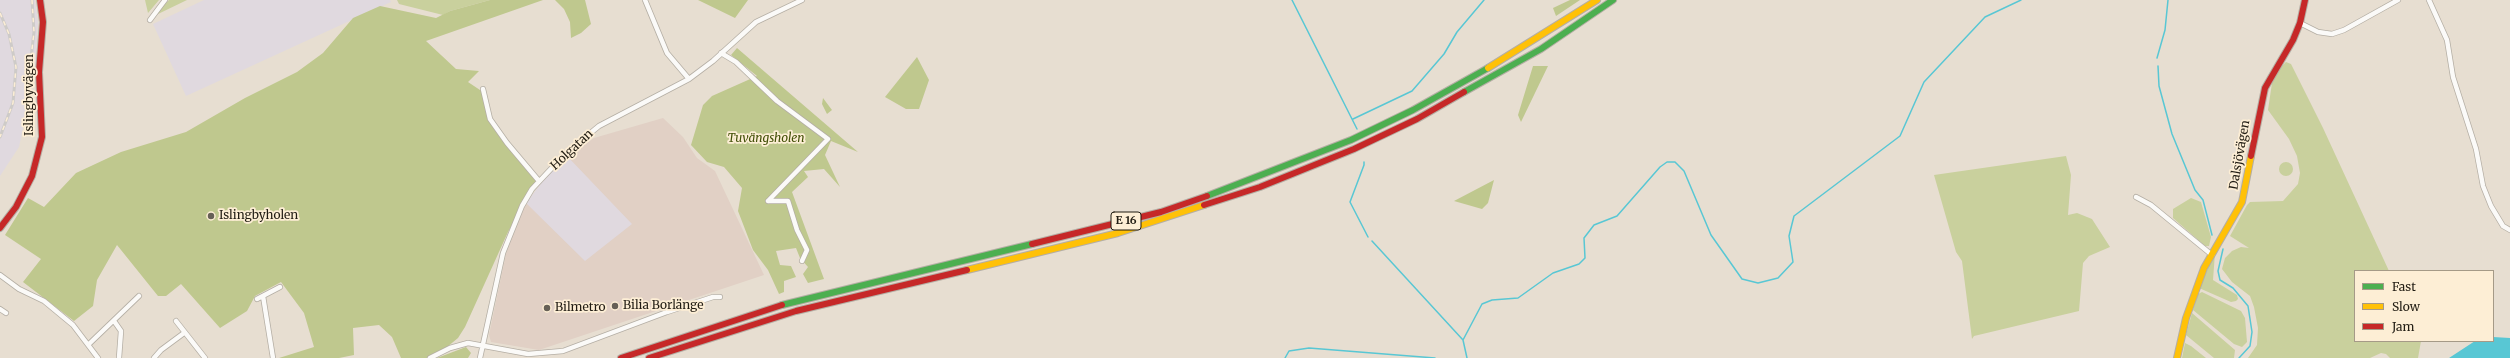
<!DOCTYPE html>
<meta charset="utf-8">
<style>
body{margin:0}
#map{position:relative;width:2510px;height:358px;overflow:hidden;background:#e7ded1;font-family:Merriweather,serif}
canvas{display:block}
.legend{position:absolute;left:2354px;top:270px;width:140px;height:72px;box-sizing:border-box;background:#fdeed5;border:1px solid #a59a87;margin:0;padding:5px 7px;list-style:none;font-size:12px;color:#211c13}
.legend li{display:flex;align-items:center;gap:8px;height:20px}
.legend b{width:20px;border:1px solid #a59a87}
</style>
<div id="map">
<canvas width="2510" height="358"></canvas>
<ul class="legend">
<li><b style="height:5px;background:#4caf50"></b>Fast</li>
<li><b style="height:5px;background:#ffc107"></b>Slow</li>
<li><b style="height:5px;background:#c62828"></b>Jam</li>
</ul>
</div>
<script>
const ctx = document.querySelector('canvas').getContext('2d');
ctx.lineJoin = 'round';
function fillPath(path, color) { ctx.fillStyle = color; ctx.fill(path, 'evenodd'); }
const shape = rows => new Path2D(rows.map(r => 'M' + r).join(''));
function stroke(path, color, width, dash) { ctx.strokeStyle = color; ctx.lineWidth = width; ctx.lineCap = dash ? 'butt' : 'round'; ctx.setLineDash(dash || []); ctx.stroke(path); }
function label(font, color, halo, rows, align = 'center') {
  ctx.font = font + ' Merriweather,serif'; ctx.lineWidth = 3.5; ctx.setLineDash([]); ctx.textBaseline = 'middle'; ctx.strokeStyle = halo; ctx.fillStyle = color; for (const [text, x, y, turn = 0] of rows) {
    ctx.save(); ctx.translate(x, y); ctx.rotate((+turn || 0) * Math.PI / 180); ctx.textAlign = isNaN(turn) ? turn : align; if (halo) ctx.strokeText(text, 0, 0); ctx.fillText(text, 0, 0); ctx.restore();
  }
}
fillPath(shape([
 [663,118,683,137,697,158,715,171,764,275,539,350,491,342,489,335,508,244,526,203,543,181,567,156,594,138]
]), '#e1d0c5');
fillPath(shape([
 [0,0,35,0,38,22,35,72,19,147,0,176],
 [204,0,390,0,391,2,186,96,153,24],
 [567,156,632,224,585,261,526,203,543,181]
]), '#e0d9df');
fillPath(shape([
 [145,0,159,0,148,13],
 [169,0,187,0,158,14,159,10],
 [397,0,490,0,450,11,443,15,399,4],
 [2286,62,2291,64,2323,128,2389,271,2355,271,2355,341,2421,341,2418,358,2390,358,2386,354,2381,353,2370,358,2248,358,2257,345,2258,328,2254,307,2250,296,2232,282,2222,269,2225,258,2232,251,2241,247,2249,248,2230,236,2247,205,2250,202,2283,201,2298,184,2300,173,2297,156,2289,139,2268,110,2272,83,2278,70],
 [2066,156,2071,175,2068,215,2077,213,2092,219,2110,247,2089,256,2083,263,2079,311,1974,336,1972,339,1962,261,1956,252,1934,175],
 '2279 169a7 7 0 1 1 14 0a7 7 0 1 1-14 0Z',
 [2191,198,2201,202,2211,237,2209,246,2205,246,2173,218,2173,209],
 [2215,253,2213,280,2237,295,2238,299,2236,301,2231,302,2199,288],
 [2202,292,2241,311,2245,318,2247,342,2242,347,2234,344,2193,310,2198,294],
 [2192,313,2235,350,2234,358,2214,358,2186,335],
 [2185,343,2191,346,2206,358,2182,358]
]), '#c9d09d');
fillPath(shape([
 [490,0,543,0,426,41,456,69,479,71,468,82,483,92,490,119,539,181,522,206,508,232,465,327,458,338,441,352,430,358,401,358,392,337,379,325,353,328,354,355,339,358,279,358,314,347,304,313,281,282,255,296,247,311,220,328,181,284,166,296,158,296,117,245,97,280,93,306,74,321,23,282,41,259,5,235,28,198,44,207,76,173,121,152,186,132,245,98,297,72,323,53,353,18,380,6,436,18,450,11],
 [555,0,585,0,591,24,581,33,571,38,570,22,564,9],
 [698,0,748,0,735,18],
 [1570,0,1580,0,1556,16,1553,8],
 [737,48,858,152,831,141,825,155,840,187,824,169,804,171,808,177,792,192,824,279,808,283,803,274,808,267,800,258,796,248,776,251,780,265,791,266,796,277,784,281,784,292,779,294,768,270,753,250,738,211,742,188,724,167,707,162,691,145,703,105,712,96,757,76,731,55],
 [917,57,929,80,919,109,906,109,885,97],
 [1533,66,1548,66,1521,122,1518,115],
 [823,98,832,110,827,114,822,104],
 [1494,180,1488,203,1482,209,1454,201],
 [466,347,471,353,468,358,437,358]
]), '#bfc88e');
fillPath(shape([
 [2493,337,2510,338,2510,358,2449,358,2475,341,2493,341]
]), '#58c7d4');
stroke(shape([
 [1292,0,1357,129],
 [2157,58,2165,30,2168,0],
 [2158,66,2159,86,2172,134,2195,190,2203,200,2212,235],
 [1353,119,1412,91,1444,54,1457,32,1484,0],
 [1364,162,1364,165,1350,202,1368,237],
 [1372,241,1463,340,1467,358],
 [2223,249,2218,271,2220,280,2233,288,2248,306,2252,332,2250,346,2239,358],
 [1463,340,1482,304,1492,300,1518,298,1553,273,1579,264,1585,258,1584,238,1594,225,1617,216,1660,167,1667,162,1675,162,1684,171,1711,235,1742,279,1758,283,1778,278,1793,262,1789,236,1794,216,1900,136,1924,82,1985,17,2021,0],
 [1285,358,1289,351,1309,348,1435,358]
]), '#58c7d4', 1.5);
const street = shape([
 [645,0,667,53,689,79],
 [2429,0,2447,40,2453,77,2476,149,2483,186,2491,206,2503,226,2510,230],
 [150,20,165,0],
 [2300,23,2318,32,2332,34,2344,30,2398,0],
 [721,53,736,62,777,101,828,139,768,201],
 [483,89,490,119,507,143,539,181],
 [2136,197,2151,205,2212,255],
 [768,201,788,201,797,230,807,250,802,261],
 [0,275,19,289,44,301,73,325,98,358],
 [263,296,273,358],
 [257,299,280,287],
 [0,309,6,313],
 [114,321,121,331,119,358],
 [176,321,205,358],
 [89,344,139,296],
 [154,358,161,350,184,333],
 [430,358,450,348,468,343,528,354,563,351,667,312,713,297,720,297],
 [480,358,503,253,522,206,532,189,565,154,599,126,689,79,713,61,756,22,802,0]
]);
const fast = shape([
 [1464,92,1541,49,1613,0],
 [1207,196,1351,140,1413,110,1488,68],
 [782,305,1032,244]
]);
const slow = shape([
 [1488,68,1597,0],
 [967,270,1118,233,1204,205],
 [2177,358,2186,318,2204,268,2242,202,2251,156]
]);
const jam = shape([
 [2251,156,2265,88,2293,40,2300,23,2305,0],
 [1204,205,1260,187,1354,149,1417,119,1464,92],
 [0,228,16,207,32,176,42,137,39,72,43,22,40,0],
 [1032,244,1161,212,1207,196],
 [621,358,782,305],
 [649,358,796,311,967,270]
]);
stroke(street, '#b4aea4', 6);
stroke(fast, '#b4aea4', 8);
stroke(slow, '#b4aea4', 8);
stroke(jam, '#b4aea4', 8);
stroke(street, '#fbfaf8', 4.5);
stroke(fast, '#4caf50', 6);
stroke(slow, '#ffc107', 6);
stroke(jam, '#c62828', 6);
const rail = shape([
 [0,13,9,34,16,67,13,103,0,137],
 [31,58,34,32,32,0]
]);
stroke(rail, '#cecbc8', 3);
stroke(rail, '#fdeed5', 1.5, [4.5]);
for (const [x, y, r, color] of [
 [211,216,4,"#666056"],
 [615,306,4,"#666056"],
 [547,308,4,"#666056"]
]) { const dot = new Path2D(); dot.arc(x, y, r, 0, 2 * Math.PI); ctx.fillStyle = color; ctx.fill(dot); stroke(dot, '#fdeed5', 1.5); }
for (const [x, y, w] of [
 [1126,221,30]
]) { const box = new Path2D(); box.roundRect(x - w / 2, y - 9, w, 18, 3); ctx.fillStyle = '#fdeed5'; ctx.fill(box); stroke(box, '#211c13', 1); }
label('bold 11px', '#211c13', null, [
 ["E 16",1126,221]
]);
label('12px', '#211c13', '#fdeed5', [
 ["Islingbyvägen",30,95,-90],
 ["Holgatan",572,150,-43],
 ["Dalsjövägen",2240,155,-80]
]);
label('italic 12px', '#414f06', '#fdeed5', [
 ["Tuvängsholen",766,139]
]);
label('12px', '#211c13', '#fdeed5', [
 ["Islingbyholen",219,216],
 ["Bilia Borlänge",623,306],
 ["Bilmetro",555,308]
], 'left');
</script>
